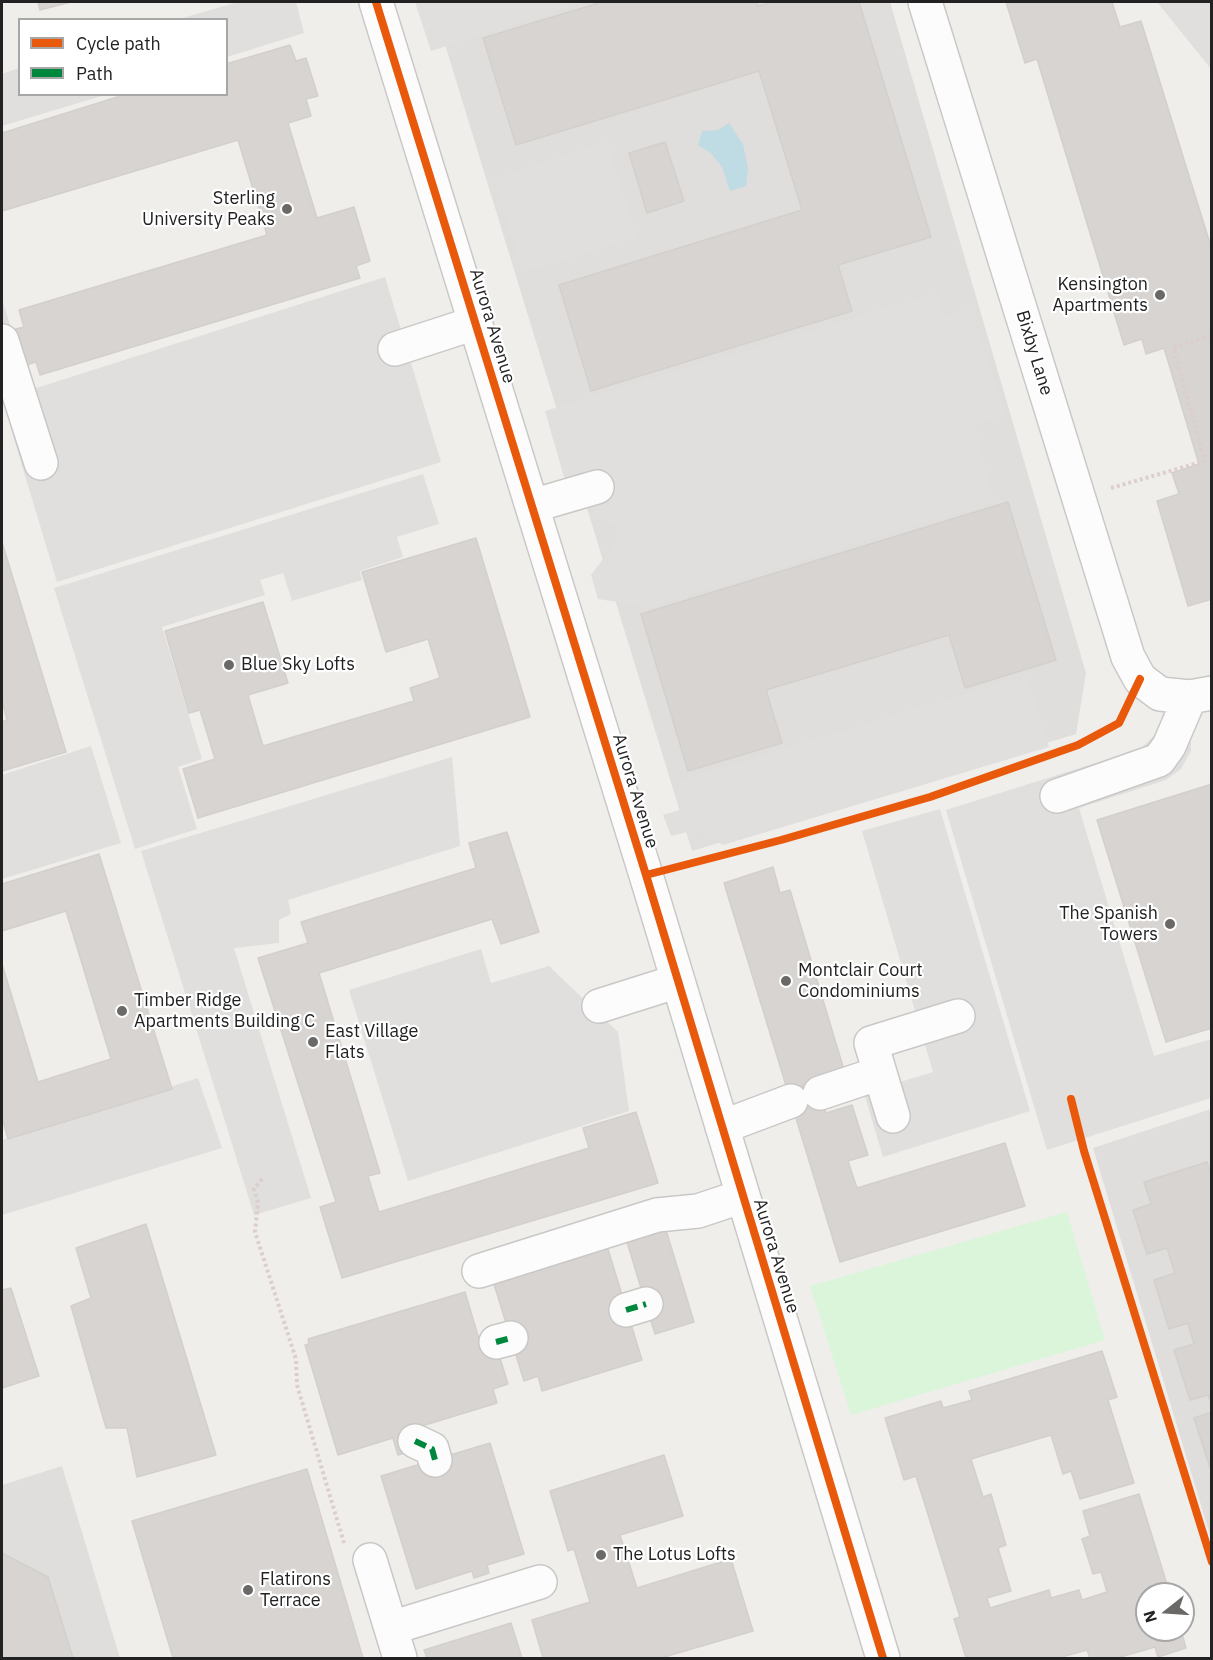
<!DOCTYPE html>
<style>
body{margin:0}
#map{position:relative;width:1213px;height:1660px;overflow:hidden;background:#f0eeeb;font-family:"IBM Plex Sans",sans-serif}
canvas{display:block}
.frame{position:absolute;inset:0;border:3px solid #222;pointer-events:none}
.legend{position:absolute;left:18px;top:18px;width:210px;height:78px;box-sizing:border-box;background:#fff;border:2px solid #a7a7a7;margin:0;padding:8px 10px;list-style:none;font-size:18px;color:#222}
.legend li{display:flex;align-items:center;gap:12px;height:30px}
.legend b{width:30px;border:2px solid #a7a7a7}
.north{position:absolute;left:1135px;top:1582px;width:60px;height:60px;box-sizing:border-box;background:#fff;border:2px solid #a7a7a7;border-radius:50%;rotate:253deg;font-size:16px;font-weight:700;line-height:24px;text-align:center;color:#222}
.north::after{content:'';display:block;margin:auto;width:21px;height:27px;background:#6a6968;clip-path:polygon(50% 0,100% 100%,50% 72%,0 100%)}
</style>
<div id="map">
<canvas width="1213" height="1660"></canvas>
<div class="frame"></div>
<ul class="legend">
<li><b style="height:8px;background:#e8590c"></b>Cycle path</li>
<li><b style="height:8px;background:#00873e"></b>Path</li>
</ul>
<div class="north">N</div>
</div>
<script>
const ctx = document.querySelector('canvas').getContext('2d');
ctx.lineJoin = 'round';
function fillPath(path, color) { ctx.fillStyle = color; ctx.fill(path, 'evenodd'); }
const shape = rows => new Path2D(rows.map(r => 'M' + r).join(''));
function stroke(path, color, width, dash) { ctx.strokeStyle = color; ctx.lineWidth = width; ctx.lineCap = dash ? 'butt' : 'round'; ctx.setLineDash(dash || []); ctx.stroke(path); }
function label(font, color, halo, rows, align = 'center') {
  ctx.font = font + ' "IBM Plex Sans",sans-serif'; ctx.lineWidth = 4.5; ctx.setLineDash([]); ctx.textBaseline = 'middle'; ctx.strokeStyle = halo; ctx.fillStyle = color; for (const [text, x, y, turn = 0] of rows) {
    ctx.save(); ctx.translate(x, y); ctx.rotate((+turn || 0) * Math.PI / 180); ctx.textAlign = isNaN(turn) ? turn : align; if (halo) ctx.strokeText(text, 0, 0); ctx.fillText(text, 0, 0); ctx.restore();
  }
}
fillPath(shape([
 [432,2,890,2,1086,673,1076,734,692,851],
 [1211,1109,1211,1538,1093,1148],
 [62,1466,120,1658,2,1658,2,1485]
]), '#dfdedc');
fillPath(shape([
 [1067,1212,1105,1340,851,1415,810,1286]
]), '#daf5da');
fillPath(shape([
 [238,2,296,2,304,33,227,57,226,20,179,19],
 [415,2,589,2,431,51],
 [1157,2,1211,2,1211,69],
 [19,68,20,94,105,95,2,126,2,74],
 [607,142,637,237,523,272,494,178],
 [385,277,441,462,57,582,2,399,2,299,30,390],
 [937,293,944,316,972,307,1005,414,974,424,995,501,650,607,598,599,591,575,624,531,570,498,545,411],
 [423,474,439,524,397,537,403,557,360,571,362,580,292,601,283,573,260,580,265,595,162,627,202,759,178,767,197,829,135,849,54,588],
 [1027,675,1049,747,723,845,700,829,671,836,663,815,680,810,680,781],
 [1191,731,1191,751,1181,769,1166,780,1079,808,1154,1056,1211,1039,1211,1098,1047,1150,946,810,1140,749,1157,733],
 [91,746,121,843,2,879,2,775],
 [452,757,460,846,288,900,291,914,279,920,279,943,234,948,311,1198,254,1215,141,851],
 [940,809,1030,1111,883,1157,864,1093,933,1072,862,831],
 [481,949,491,983,549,966,618,1032,629,1111,408,1181,349,990],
 [198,1078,222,1148,2,1215,2,1140]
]), '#e0dfde');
fillPath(shape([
 [729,123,743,144,748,169,746,186,730,191,722,167,711,153,698,145,702,131,718,130]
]), '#bfdbe3');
const building = shape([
 [38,2,71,2,40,10,38,2],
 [602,2,756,2,758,6,773,2,859,2,931,237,838,265,852,311,591,391,559,285,802,210,759,71,516,145,483,38,602,2],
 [1006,2,1112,2,1120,27,1141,21,1212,250,1212,599,1188,606,1157,501,1179,494,1172,473,1199,464,1164,348,1146,354,1142,339,1124,345,1037,59,1025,63,1006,2],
 [290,45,296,61,306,58,318,96,306,99,311,116,288,123,317,218,354,207,370,261,356,266,360,278,40,375,36,362,23,366,12,330,24,327,19,310,267,235,238,140,2,211,2,133,127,94,226,94,226,64,290,45],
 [665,142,684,201,647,213,629,153,665,142],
 [1008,502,1056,660,965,688,949,635,766,690,782,743,688,771,641,614,1008,502],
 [476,538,530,717,198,818,183,769,215,759,200,710,189,713,165,631,263,602,288,683,248,695,263,746,414,701,410,688,440,678,428,639,386,652,362,572,476,538],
 [2,542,66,752,2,771,2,722,7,720,2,701,2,542],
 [1212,784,1212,1028,1166,1042,1097,820,1212,784],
 [507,832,539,932,501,944,492,919,319,973,380,1173,368,1176,379,1212,589,1148,583,1128,636,1112,658,1183,342,1278,320,1207,336,1202,258,958,308,943,301,922,476,868,469,843,507,832],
 [99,854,172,1089,8,1139,2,1118,2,964,38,1082,111,1059,66,911,2,931,2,884,99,854],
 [773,867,780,893,790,890,844,1070,820,1093,826,1113,852,1105,868,1155,848,1161,857,1188,1005,1143,1025,1206,840,1262,724,883,773,867],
 [1207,1162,1212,1178,1212,1405,1208,1395,1190,1400,1174,1350,1194,1344,1188,1323,1169,1329,1154,1280,1175,1273,1167,1248,1147,1254,1133,1210,1151,1204,1144,1182,1207,1162],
 [146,1224,216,1455,137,1477,127,1428,106,1428,71,1306,91,1298,76,1248,146,1224],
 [666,1230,694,1322,655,1334,627,1242,666,1230],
 [607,1246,642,1360,542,1391,538,1376,524,1381,493,1281,607,1246],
 [11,1288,39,1376,2,1388,2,1290,11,1288],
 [465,1292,479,1339,493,1335,508,1384,493,1389,497,1403,412,1429,418,1449,398,1455,393,1438,338,1455,305,1345,309,1344,308,1339,465,1292],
 [1102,1351,1117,1397,1108,1400,1134,1483,1080,1499,1071,1471,1063,1474,1051,1435,971,1459,983,1497,991,1494,1006,1545,998,1548,1011,1591,987,1598,990,1608,1049,1590,1051,1598,1079,1590,1082,1600,1107,1592,1101,1572,1093,1574,1082,1539,1090,1536,1083,1511,1139,1494,1170,1594,1147,1594,1147,1630,1181,1630,1186,1648,1158,1657,1155,1647,1117,1658,1090,1658,1087,1650,1058,1658,966,1658,954,1619,960,1617,916,1476,904,1480,885,1418,941,1401,943,1408,972,1400,969,1391,1102,1351],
 [1212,1412,1212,1474,1194,1418,1212,1412],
 [490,1443,524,1554,487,1565,489,1573,474,1578,472,1571,416,1589,381,1476,490,1443],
 [664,1455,683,1516,620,1535,637,1588,731,1559,753,1631,661,1658,543,1658,532,1620,590,1602,574,1549,568,1551,550,1491,664,1455],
 [307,1469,363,1658,173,1658,132,1521,307,1469],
 [2,1553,48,1577,73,1658,2,1658,2,1553],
 [511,1623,522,1658,427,1658,424,1650,511,1623]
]);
fillPath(building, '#d7d4d2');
stroke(building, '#d3d0cc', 1.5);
const minor = shape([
 [376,2,646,875,883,1658],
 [925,2,1128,657,1140,679,1160,694,1190,697,1212,693],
 [2,341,41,463],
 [395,349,475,323],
 [532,506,597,487],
 [1057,796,1159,760,1169,746,1190,697],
 [599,1006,678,981],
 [880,1073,871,1043,958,1016],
 [820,1093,880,1073,893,1116],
 [722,1127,791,1101],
 [479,1271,657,1215,698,1211,743,1196],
 [626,1310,646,1304],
 [496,1342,511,1338],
 [415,1441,432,1449,435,1460],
 [370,1560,400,1658],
 [391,1628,540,1582]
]);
stroke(minor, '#c9c8c7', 36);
stroke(shape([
 [1111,488,1205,461,1173,348,1212,335],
 [262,1179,254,1189,258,1203,255,1232,296,1359,297,1385,344,1543]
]), '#dccecd', 4, [3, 3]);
stroke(minor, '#fdfcfc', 33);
stroke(shape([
 [626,1310,646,1304],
 [496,1342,511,1338],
 [415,1441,432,1449,435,1460]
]), '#00873e', 6, [12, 6]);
stroke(shape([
 [376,2,646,875,883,1658],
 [646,875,781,840,930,797,1078,745,1119,723,1140,679],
 [1071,1099,1084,1151,1212,1562]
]), '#e8590c', 8);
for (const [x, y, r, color] of [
 [287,209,6,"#6a6968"],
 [1160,295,6,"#6a6968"],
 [229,665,6,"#6a6968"],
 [1170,924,6,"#6a6968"],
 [786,981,6,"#6a6968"],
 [122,1011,6,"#6a6968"],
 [313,1042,6,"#6a6968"],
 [601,1555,6,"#6a6968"],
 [248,1590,6,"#6a6968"]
]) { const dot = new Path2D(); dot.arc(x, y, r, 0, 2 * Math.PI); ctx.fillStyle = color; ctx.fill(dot); stroke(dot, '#fff', 2); }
label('18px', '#222', '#fff', [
 ["Sterling",275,199,"right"],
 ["University Peaks",275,220,"right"],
 ["Kensington",1148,285,"right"],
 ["Apartments",1148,306,"right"],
 ["Blue Sky Lofts",241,665],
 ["The Spanish",1158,914,"right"],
 ["Towers",1158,935,"right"],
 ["Montclair Court",798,971],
 ["Condominiums",798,992],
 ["Timber Ridge",134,1001],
 ["Apartments Building C",134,1022],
 ["East Village",325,1032],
 ["Flats",325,1053],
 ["The Lotus Lofts",613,1555],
 ["Flatirons",260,1580],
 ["Terrace",260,1601]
], 'left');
label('18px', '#222', '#fff', [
 ["Aurora Avenue",492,326,73],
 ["Bixby Lane",1034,353,73],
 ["Aurora Avenue",635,791,73],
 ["Aurora Avenue",776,1256,73]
]);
</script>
